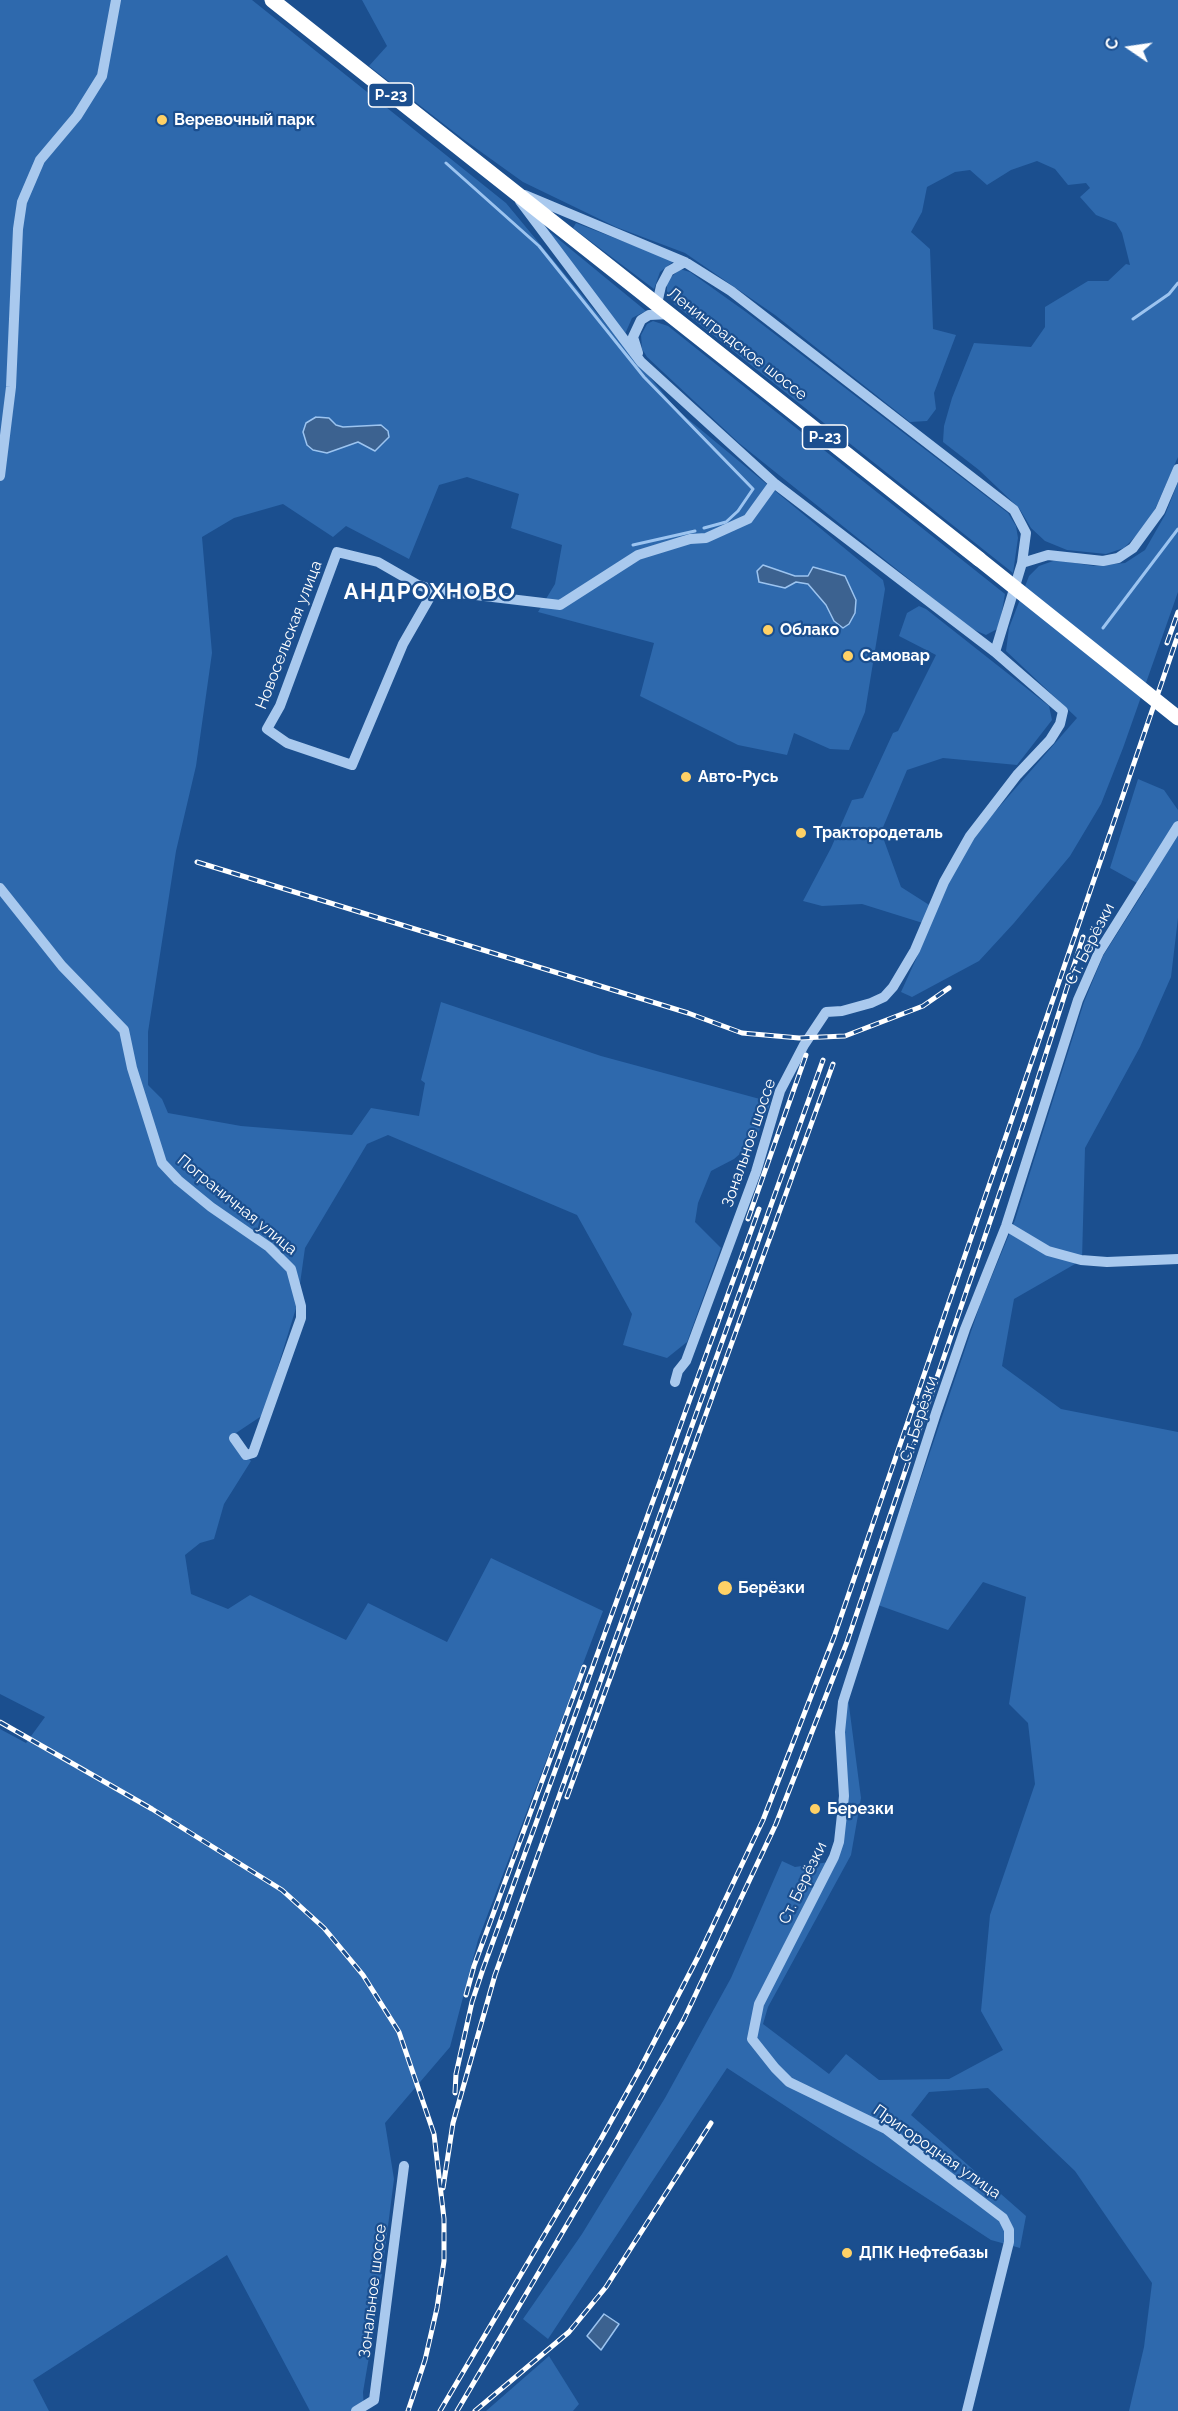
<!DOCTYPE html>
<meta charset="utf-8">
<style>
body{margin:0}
#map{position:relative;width:1178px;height:2411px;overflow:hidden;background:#1b4f8f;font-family:Raleway,sans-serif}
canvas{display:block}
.north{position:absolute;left:1100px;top:18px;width:60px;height:60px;-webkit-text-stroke:4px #1b4f8f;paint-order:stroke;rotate:283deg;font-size:16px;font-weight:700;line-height:24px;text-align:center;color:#fff}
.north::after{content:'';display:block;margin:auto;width:21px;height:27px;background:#fff;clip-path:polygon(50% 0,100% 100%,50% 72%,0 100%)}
</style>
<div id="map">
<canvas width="1178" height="2411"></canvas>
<div class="north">С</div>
</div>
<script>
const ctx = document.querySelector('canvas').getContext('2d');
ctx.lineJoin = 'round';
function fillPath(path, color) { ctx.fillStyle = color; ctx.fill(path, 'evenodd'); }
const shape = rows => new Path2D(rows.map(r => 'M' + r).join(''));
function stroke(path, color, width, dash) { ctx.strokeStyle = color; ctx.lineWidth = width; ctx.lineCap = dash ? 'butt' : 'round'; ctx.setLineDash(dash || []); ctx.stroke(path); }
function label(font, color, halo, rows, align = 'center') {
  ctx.font = font + ' Raleway,sans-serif'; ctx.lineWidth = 4.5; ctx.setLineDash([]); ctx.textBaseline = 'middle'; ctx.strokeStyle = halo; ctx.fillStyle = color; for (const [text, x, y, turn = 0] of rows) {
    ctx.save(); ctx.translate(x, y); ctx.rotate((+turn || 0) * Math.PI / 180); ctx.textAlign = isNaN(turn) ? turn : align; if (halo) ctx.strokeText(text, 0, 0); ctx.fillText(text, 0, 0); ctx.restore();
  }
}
fillPath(shape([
 [0,0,252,0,506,203,677,410,883,580,885,589,865,712,849,750,830,749,794,733,787,755,738,745,640,696,654,643,538,612,555,584,562,545,511,528,519,494,467,477,439,485,409,559,346,526,333,537,283,504,234,518,202,537,212,653,196,766,176,851,148,1032,148,1085,162,1099,168,1113,241,1126,352,1135,371,1108,419,1116,425,1083,421,1080,441,1002,601,1056,771,1102,755,1141,734,1159,711,1171,698,1203,695,1222,721,1248,687,1342,667,1358,623,1345,632,1314,577,1215,388,1135,367,1144,305,1248,297,1305,263,1415,230,1437,251,1461,224,1504,214,1539,200,1543,185,1555,191,1594,228,1609,250,1595,346,1640,368,1603,447,1642,491,1558,603,1611,478,1940,450,2047,385,2123,394,2179,378,2304,363,2392,364,2411,310,2411,227,2255,33,2380,49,2411,0,2411,0,1729,26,1743,45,1717,0,1694],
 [362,0,1178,0,1178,457,1149,523,1124,548,1106,554,1067,550,1045,541,1031,528,1019,508,979,470,943,442,944,426,952,398,974,343,1031,347,1045,327,1045,307,1088,281,1108,281,1126,264,1130,265,1122,233,1116,223,1096,215,1080,197,1090,188,1086,183,1068,185,1055,169,1037,161,1011,170,987,185,970,170,955,172,927,187,922,212,911,232,930,249,933,329,956,335,934,393,936,409,927,421,910,422,775,315,685,253,616,227,523,182,463,139,369,66,387,46],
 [576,223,674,261,660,272,654,289,573,228],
 [551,233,646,311,632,318,625,334,550,236],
 [680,269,690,272,746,312,1008,513,1016,526,1018,538,1013,573,674,304,667,291,667,281],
 [653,321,668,326,1005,594,999,628,986,635,970,628,739,443,647,357,642,349,641,335,647,324],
 [1178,482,1178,592,1123,748,1101,804,1070,856,1014,923,979,961,912,997,901,992,917,957,926,924,862,904,822,906,803,901,831,848,852,800,863,798,893,733,898,731,936,655,899,636,907,613,919,606,926,609,1049,706,1052,720,1017,765,943,758,907,770,881,832,901,887,934,908,972,838,1077,718,1006,651,1009,628,1029,576,1039,566,1056,560,1094,566,1125,563,1145,550,1165,515],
 [1138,779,1164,790,1178,810,1178,918,1171,977,1140,1047,1085,1148,1082,1260,1014,1299,1002,1366,1061,1409,1178,1432,1178,2411,1129,2411,1144,2347,1152,2283,1075,2171,988,2088,929,2092,911,2115,1026,2216,1020,2248,991,2240,727,2068,548,2339,523,2319,582,2234,665,2098,731,1978,782,1861,795,1867,836,1861,843,1732,848,1698,861,1798,851,1855,768,2007,763,2024,829,2074,846,2054,879,2080,949,2079,1003,2050,981,2011,990,1915,1035,1784,1028,1723,1009,1704,1026,1597,983,1582,948,1630,878,1605,980,1305,1015,1220,1084,1002,1103,956,1146,888,1110,868],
 [549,2356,579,2404,573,2411,486,2411]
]), '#2e69ad');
const water = shape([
 [316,417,329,418,336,425,343,427,381,425,388,431,389,437,375,451,358,442,327,453,313,450,307,445,303,432,306,423,316,417],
 [763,565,795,576,808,576,813,567,845,576,856,600,855,613,849,624,843,628,834,621,826,605,808,584,796,582,785,588,759,582,757,571,763,565],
 [604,2314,619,2324,601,2350,587,2336,604,2314]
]);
fillPath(water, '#3c6290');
stroke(water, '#9cc4f0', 1.5);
stroke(shape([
 [446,163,539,246,644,377,753,489,738,511,726,522,704,528],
 [1133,319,1169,294,1178,283],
 [633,545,695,531],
 [1103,628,1178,529]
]), '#9cc4f0', 3);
stroke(shape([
 [525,195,685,262,731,291,1014,510,1026,533,1022,563,995,652],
 [520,201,641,362,774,483,995,652,1063,711,1060,724,1050,740,1017,775,970,836,944,882,915,950,893,987,884,997,871,1003,842,1011,826,1012,804,1045,780,1091,756,1172,686,1361,678,1371,675,1382],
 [657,304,661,286,669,271,685,262],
 [638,353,633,337,641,320,649,315,670,314],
 [0,476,11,387,18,229,22,202,40,160,77,116,102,76,116,0],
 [1022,563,1048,555,1103,561,1118,558,1133,548,1160,511,1178,469],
 [434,590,403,644,352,765,287,743,267,729,280,706,337,552,378,562,418,585,434,590,560,605,638,555,690,539,706,538,748,519,774,483],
 [0,888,62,966,124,1030,132,1068,162,1163,178,1180,211,1207,269,1247,291,1269,301,1306,301,1318,253,1453,246,1455,234,1438],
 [1006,1226,1048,1251,1081,1260,1107,1262,1178,1259],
 [356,2411,374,2400,404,2166],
 [967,2411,1009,2242,1009,2230,1003,2218,886,2129,789,2082,775,2068,752,2039,759,2004,834,1857,839,1842,844,1796,840,1732,843,1702,936,1413,965,1329,1006,1226,1078,1000,1099,952,1178,826]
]), '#a9c9ee', 10);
stroke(shape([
 [272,0,979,559]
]), '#fff', 15);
const rail = shape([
 [1167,643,1178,612],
 [197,862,688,1013,742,1033,799,1038,845,1036,923,1006,949,988],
 [748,1219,806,1055],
 [0,1722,152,1809,282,1890,324,1928,363,1975,399,2032,434,2134,444,2219,444,2261,437,2308,425,2360,408,2411],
 [567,1797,833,1064],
 [466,1995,474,1966,584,1667],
 [455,2093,456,2074,472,2002,483,1969,759,1209],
 [443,2188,453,2123,495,1975,823,1060],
 [440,2411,601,2139,640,2069,699,1955,763,1820,834,1637,1178,635],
 [457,2411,614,2145,684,2019,776,1824,847,1642,1029,1107,1083,937],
 [475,2411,569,2332,606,2287,711,2123]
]);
stroke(rail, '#fff', 5);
stroke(rail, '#1b4f8f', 3, [9]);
stroke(shape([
 [979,559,1178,718]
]), '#fff', 15);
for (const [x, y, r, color] of [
 [162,120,6,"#ffd166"],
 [768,630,6,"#ffd166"],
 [848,656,6,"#ffd166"],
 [686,777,6,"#ffd166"],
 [801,833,6,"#ffd166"],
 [725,1588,8,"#ffd166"],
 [815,1809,6,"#ffd166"],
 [847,2253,6,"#ffd166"]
]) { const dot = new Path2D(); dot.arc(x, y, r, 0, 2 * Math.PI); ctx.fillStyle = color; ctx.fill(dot); stroke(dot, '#1b4f8f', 2); }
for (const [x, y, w] of [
 [391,95,45],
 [825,437,45]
]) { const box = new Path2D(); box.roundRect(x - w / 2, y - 12, w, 24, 4.5); ctx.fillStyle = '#1b4f8f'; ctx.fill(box); stroke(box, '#fff', 1.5); }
label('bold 15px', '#fff', null, [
 ["Р-23",391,95],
 ["Р-23",825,437]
]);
label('bold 16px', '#fff', '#1b4f8f', [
 ["Веревочный парк",174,120],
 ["Облако",780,630],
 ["Самовар",860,656],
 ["Авто-Русь",698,777],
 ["Трактородеталь",813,833],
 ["Берёзки",738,1588],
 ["Березки",827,1809],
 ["ДПК Нефтебазы",859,2253]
], 'left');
label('16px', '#fff', '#1b4f8f', [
 ["Ленинградское шоссе",737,344,38],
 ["Новосельская улица",289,635,-69],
 ["Ст. Берёзки",1090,944,-63],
 ["Зональное шоссе",749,1143,-71],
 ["Пограничная улица",237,1205,39],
 ["Ст. Берёзки",919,1419,-72],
 ["Ст. Берёзки",803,1883,-64],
 ["Пригородная улица",937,2152,35],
 ["Зональное шоссе",373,2291,-83]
]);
ctx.letterSpacing = '1.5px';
label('bold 22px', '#fff', '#1b4f8f', [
 ["АНДРОХНОВО",430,592]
]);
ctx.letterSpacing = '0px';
</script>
